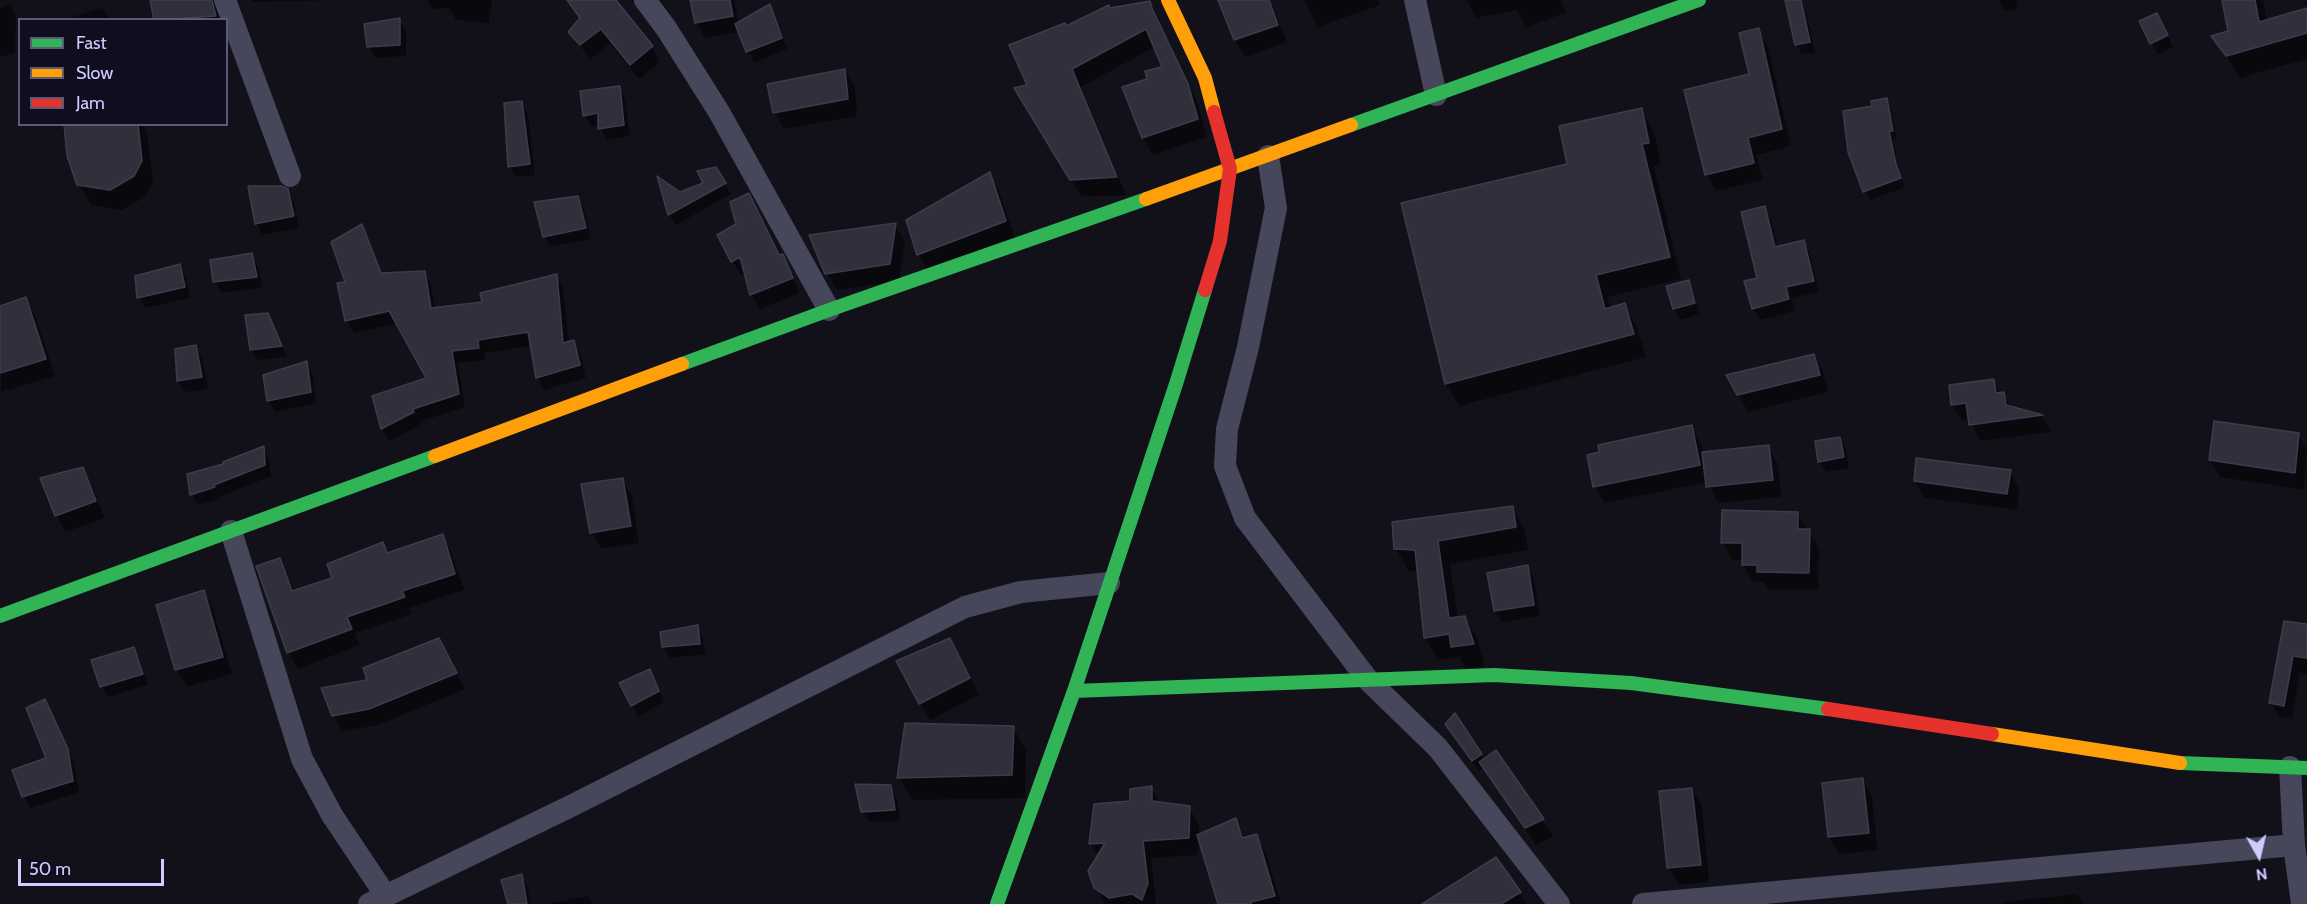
<!DOCTYPE html>
<style>
body{margin:0}
#map{position:relative;width:2307px;height:904px;overflow:hidden;background:#12111a;font-family:Cabin,sans-serif}
canvas{display:block}
.legend{position:absolute;left:18px;top:18px;width:210px;height:108px;box-sizing:border-box;background:#0f0d1e;border:2px solid #5b5a77;margin:0;padding:8px 10px;list-style:none;font-size:18px;color:#cecdfd}
.legend li{display:flex;align-items:center;gap:12px;height:30px}
.legend b{width:30px;border:2px solid #5b5a77}
.north{position:absolute;left:2229px;top:826px;width:60px;height:60px;-webkit-text-stroke:4px #0f0d1e;paint-order:stroke;rotate:172deg;font-size:16px;font-weight:700;line-height:24px;text-align:center;color:#cecdfd}
.north::after{content:'';display:block;margin:auto;width:21px;height:27px;background:#cecdfd;clip-path:polygon(50% 0,100% 100%,50% 72%,0 100%)}
.scale{position:absolute;left:18px;top:859px;width:146px;height:27px;box-sizing:border-box;border:3px solid #cecdfd;border-top:0;padding-left:8px;font-size:18px;line-height:21px;white-space:nowrap;color:#cecdfd;-webkit-text-stroke:4px #0f0d1e;paint-order:stroke}
</style>
<div id="map">
<canvas width="2307" height="904"></canvas>
<ul class="legend">
<li><b style="height:8px;background:#30b455"></b>Fast</li>
<li><b style="height:8px;background:#ff9f0a"></b>Slow</li>
<li><b style="height:8px;background:#e5322d"></b>Jam</li>
</ul>
<div class="north">N</div>
<div class="scale">50 m</div>
</div>
<script>
const ctx = document.querySelector('canvas').getContext('2d');
ctx.lineJoin = 'round';
function fillPath(path, color) { ctx.fillStyle = color; ctx.fill(path, 'evenodd'); }
const shape = rows => new Path2D(rows.map(r => 'M' + r).join(''));
function stroke(path, color, width, dash) { ctx.strokeStyle = color; ctx.lineWidth = width; ctx.lineCap = dash ? 'butt' : 'round'; ctx.setLineDash(dash || []); ctx.stroke(path); }
fillPath(shape([
 [152,0,222,0,221,20,156,20],
 [252,0,344,0,253,2],
 [427,0,492,0,489,23,456,20,449,8,432,9],
 [568,0,614,0,652,47,660,62,639,79,610,44,590,59,570,32,581,19],
 [691,0,734,0,739,23,769,6,775,17,787,49,754,63,740,32,705,38,696,22],
 [1230,0,1270,0,1287,42,1245,57,1235,40,1221,3],
 [1304,0,1379,0,1380,5,1318,27],
 [1467,0,1561,0,1566,13,1526,27,1517,10,1476,18],
 [1797,0,1800,0,1806,11,1815,53,1802,55,1796,44],
 [1998,0,2016,0,2018,9,2005,11],
 [2224,0,2263,0,2267,21,2307,9,2307,59,2240,78,2214,37,2229,32],
 [1150,2,1160,20,1161,27,1198,104,1207,137,1153,155,1143,138,1149,80,1164,68,1155,47,1081,87,1126,195,1082,197,1026,106,1029,85,1066,28,1109,9],
 [10,5,16,16,15,53,0,57,0,8],
 [102,8,110,20,61,20],
 [399,20,406,31,406,56,375,58,369,47,366,25],
 [2163,26,2173,47,2158,54,2151,43],
 [1758,30,1768,47,1791,146,1756,155,1763,180,1716,191,1706,174,1751,75],
 [845,70,855,87,857,116,784,129,774,112],
 [619,87,625,99,630,136,606,140,600,125,591,127,585,116,582,92],
 [1886,100,1891,109,1897,139,1893,140,1900,174,1905,187,1870,200,1865,191,1873,107],
 [521,102,528,114,535,175,516,177,509,166],
 [1641,110,1654,132,1661,164,1654,166,1681,279,1607,297,1611,309,1624,305,1637,327,1646,357,1459,406,1446,384,1569,165],
 [66,124,143,124,147,132,153,182,145,197,122,210,91,205,79,184],
 [715,169,731,194,676,225,669,215,660,179,680,193,705,183],
 [989,174,999,191,1015,238,928,271,918,254],
 [249,188,287,190,294,202,299,228,262,235,256,224],
 [578,198,584,209,591,239,551,247,544,236],
 [1764,208,1771,219,1778,248,1803,242,1810,253,1819,292,1791,298,1795,311,1760,320,1753,309,1759,279],
 [895,225,905,242,899,281,837,290,827,273],
 [362,226,369,239,382,275,424,272,431,285,435,309,483,303,556,276,563,288,569,343,574,342,581,355,586,378,544,390,537,378,532,346,485,353,485,360,458,363,465,407,419,422,420,425,389,441,382,429,374,397,428,379,398,323,354,333,347,320,347,283],
 [719,236,782,256,800,293,760,309,752,295,746,273,741,276],
 [251,255,258,266,263,288,221,293,215,281],
 [179,266,186,277,190,298,145,308,138,297],
 [1688,282,1694,293,1700,314,1681,320,1674,309],
 [25,298,35,315,55,376,1,392,0,307],
 [267,314,274,326,287,357,258,360,251,349],
 [195,346,202,358,208,389,185,392,178,381,177,351],
 [1814,355,1823,372,1828,392,1748,412,1729,376],
 [306,363,313,374,316,403,275,412,268,401],
 [1993,381,2012,408,2042,416,2051,432,1980,441,1970,420,1962,421,1952,404],
 [1691,427,1701,444,1703,453,1768,447,1778,464,1781,497,1718,503,1707,482,1604,503,1595,486],
 [2298,434,2307,449,2304,490,2220,477,2210,460],
 [1839,439,1846,450,1849,468,1826,472,1820,461],
 [263,448,269,459,271,476,219,497,220,499,198,505,192,494,225,465],
 [82,468,92,486,105,518,66,532,56,516],
 [2010,471,2019,489,2017,510,1925,498,1915,481],
 [622,479,632,496,639,543,601,549,591,532],
 [1512,508,1525,530,1528,550,1450,564,1458,618,1465,617,1478,640,1485,666,1466,669,1459,657,1438,660,1425,637,1419,572,1409,571,1396,549],
 [1797,513,1819,548,1818,590,1769,589,1764,582,1753,582,1743,565,1743,560,1733,560,1723,543],
 [442,536,451,552,464,590,410,608,412,614,355,633,360,645,298,669,289,653,258,567,280,560,295,592,334,579,382,544,389,555],
 [1528,567,1534,578,1540,616,1502,622,1495,611],
 [203,592,213,609,232,674,187,687,177,670,158,606],
 [2307,626,2307,674,2300,673,2292,719,2279,717,2271,703],
 [697,627,703,638,706,654,670,658,663,646],
 [133,649,140,660,148,685,108,697,101,686],
 [447,656,465,689,379,725,342,731,333,715,369,681],
 [959,657,979,695,930,720,920,703],
 [649,671,664,702,638,717,621,683],
 [51,712,74,762,79,792,30,808,14,771,48,759],
 [1455,715,1484,760,1496,752,1553,836,1536,845,1484,768,1479,771,1453,735,1447,724],
 [1013,727,1026,750,1025,798,912,800,899,777],
 [1862,780,1872,797,1878,850,1839,854,1829,837,1824,784],
 [890,787,897,798,900,821,869,822,863,811],
 [1151,788,1160,804,1189,807,1199,825,1198,855,1151,858,1156,904,1105,904,1096,887,1098,856,1091,844,1131,803],
 [1692,789,1702,806,1709,882,1679,885,1669,868,1661,793],
 [1235,820,1245,839,1256,836,1266,853,1281,904,1219,904],
 [1496,859,1526,904,1425,904],
 [521,876,528,887,531,904,509,904],
 [2077,894,2083,904,2003,904,2003,902],
 [588,896,593,904,547,904]
]), '#0007');
const building = shape([
 [150,0,212,0,216,16,154,20,150,0],
 [567,0,616,0,653,46,630,65,601,29,580,45,568,32,580,18,567,0],
 [690,0,730,0,733,16,695,23,690,0],
 [1218,0,1269,0,1278,25,1234,40,1218,0],
 [1785,0,1801,0,1810,42,1795,45,1785,0],
 [2222,0,2255,0,2259,22,2307,8,2307,33,2226,56,2211,36,2228,31,2222,0],
 [1150,1,1152,8,1188,84,1198,119,1142,138,1122,87,1147,79,1145,71,1162,67,1146,29,1072,69,1117,177,1070,180,1014,88,1027,85,1009,45,1065,23,1066,26,1109,5,1110,8,1150,1],
 [770,4,782,38,746,52,735,24,770,4],
 [2157,13,2168,35,2150,44,2139,21,2157,13],
 [400,18,400,45,367,47,364,24,400,18],
 [1759,28,1782,129,1748,138,1754,163,1705,175,1684,90,1749,74,1739,33,1759,28],
 [845,69,848,99,773,113,767,84,845,69],
 [620,86,624,125,598,129,598,113,583,116,580,91,620,86],
 [1887,98,1893,131,1889,131,1896,164,1901,178,1863,192,1848,152,1843,111,1872,106,1871,101,1887,98],
 [522,101,530,164,508,167,504,103,522,101],
 [1642,108,1649,143,1642,144,1670,257,1596,275,1605,309,1625,303,1634,334,1445,384,1401,203,1567,164,1559,126,1642,108],
 [64,124,138,124,142,161,134,176,110,190,77,185,67,156,64,124],
 [716,167,726,183,668,215,657,176,680,192,703,183,697,171,716,167],
 [990,172,1006,221,917,255,906,220,990,172],
 [248,186,281,186,288,189,294,216,255,224,248,186],
 [749,193,779,255,783,254,793,278,750,295,740,257,731,262,717,235,736,224,730,202,749,193],
 [578,196,586,228,543,237,534,202,578,196],
 [1765,206,1775,247,1804,240,1814,281,1786,287,1789,299,1752,309,1744,281,1757,278,1741,212,1765,206],
 [896,223,890,264,825,274,809,235,896,223],
 [362,224,381,273,425,271,431,308,482,302,480,293,557,274,563,343,574,340,580,365,536,378,528,332,478,340,479,348,452,351,459,394,413,409,414,412,381,429,372,396,426,378,389,311,345,321,337,283,345,282,331,242,362,224],
 [252,253,257,277,213,282,210,260,252,253],
 [180,264,185,287,137,298,135,276,180,264],
 [1689,280,1695,303,1673,309,1666,286,1689,280],
 [26,297,46,359,0,373,0,306,26,297],
 [268,313,282,346,250,350,245,315,268,313],
 [196,345,202,377,177,381,175,349,196,345],
 [1814,354,1820,375,1737,395,1726,375,1814,354],
 [307,361,311,392,267,401,263,375,307,361],
 [1994,379,1996,393,2004,392,2006,405,2043,415,1969,425,1966,403,1951,405,1949,385,1994,379],
 [2214,421,2299,433,2295,473,2209,460,2214,421],
 [1692,425,1700,465,1593,487,1587,455,1599,452,1598,445,1692,425],
 [1840,437,1844,457,1818,462,1815,441,1840,437],
 [1769,445,1773,480,1706,487,1702,452,1769,445],
 [264,446,265,465,214,485,215,487,190,495,187,474,223,464,223,462,264,446],
 [1916,458,2011,470,2007,494,1914,481,1916,458],
 [83,467,96,501,55,516,40,478,83,467],
 [623,478,631,526,590,533,581,484,623,478],
 [1513,506,1516,527,1438,541,1449,618,1465,616,1474,644,1451,647,1449,634,1424,638,1415,550,1394,549,1392,522,1513,506],
 [1722,510,1798,512,1798,529,1810,529,1809,573,1757,572,1757,565,1742,565,1742,543,1721,543,1722,510],
 [443,534,455,574,402,591,405,597,347,617,352,629,287,653,256,566,280,558,292,591,332,578,327,564,383,542,387,553,443,534],
 [1528,565,1534,605,1494,611,1487,573,1528,565],
 [204,590,223,657,175,670,156,605,204,590],
 [2284,621,2307,624,2307,658,2293,656,2284,706,2269,703,2284,621],
 [698,625,700,644,662,647,660,632,698,625],
 [439,638,457,673,369,709,332,716,321,688,367,680,363,668,439,638],
 [950,638,970,678,919,704,896,661,950,638],
 [134,647,143,674,100,687,91,660,134,647],
 [650,669,659,691,631,706,619,683,650,669],
 [45,699,68,749,73,781,22,797,12,770,46,758,26,708,45,699],
 [1455,713,1482,754,1472,761,1445,724,1455,713],
 [905,723,1014,726,1012,775,897,778,905,723],
 [1496,750,1544,819,1525,828,1479,762,1496,750],
 [1863,778,1869,833,1828,837,1822,783,1863,778],
 [855,784,891,785,895,810,861,812,855,784],
 [1152,786,1152,801,1190,806,1189,838,1143,841,1148,883,1142,900,1132,894,1109,898,1094,888,1088,871,1105,843,1089,844,1094,804,1130,801,1130,789,1152,786],
 [1692,788,1701,865,1667,868,1659,791,1692,788],
 [1236,818,1242,838,1257,834,1275,896,1251,902,1251,904,1218,904,1197,835,1236,818],
 [1496,857,1521,892,1501,904,1422,904,1496,857],
 [522,874,527,904,508,904,501,880,522,874]
]);
fillPath(building, '#302f3c');
stroke(building, '#3d3b4e', 1.5);
stroke(shape([
 [225,0,290,176],
 [645,0,666,28,719,112,829,310],
 [1415,0,1436,95],
 [1268,156,1276,208,1248,347,1227,429,1225,466,1245,518,1368,680,1438,748,1559,904],
 [231,531,302,759,332,815,386,896],
 [2290,767,2294,845,2302,904],
 [369,904,571,806,965,607,1021,592,1109,583],
 [1643,904,2294,845]
]), '#46475b', 22);
stroke(shape([
 [1351,125,1699,0],
 [682,364,829,310,1146,199],
 [0,616,435,456],
 [1074,691,1494,675,1631,683,1828,709],
 [2180,763,2307,768],
 [997,904,1074,691,1176,384,1205,290]
]), '#30b455', 14);
stroke(shape([
 [1168,0,1205,78,1214,112],
 [1146,199,1351,125],
 [435,456,682,364],
 [1992,734,2180,763]
]), '#ff9f0a', 14);
stroke(shape([
 [1205,290,1220,241,1230,169,1214,112],
 [1828,709,1992,734]
]), '#e5322d', 14);
</script>
